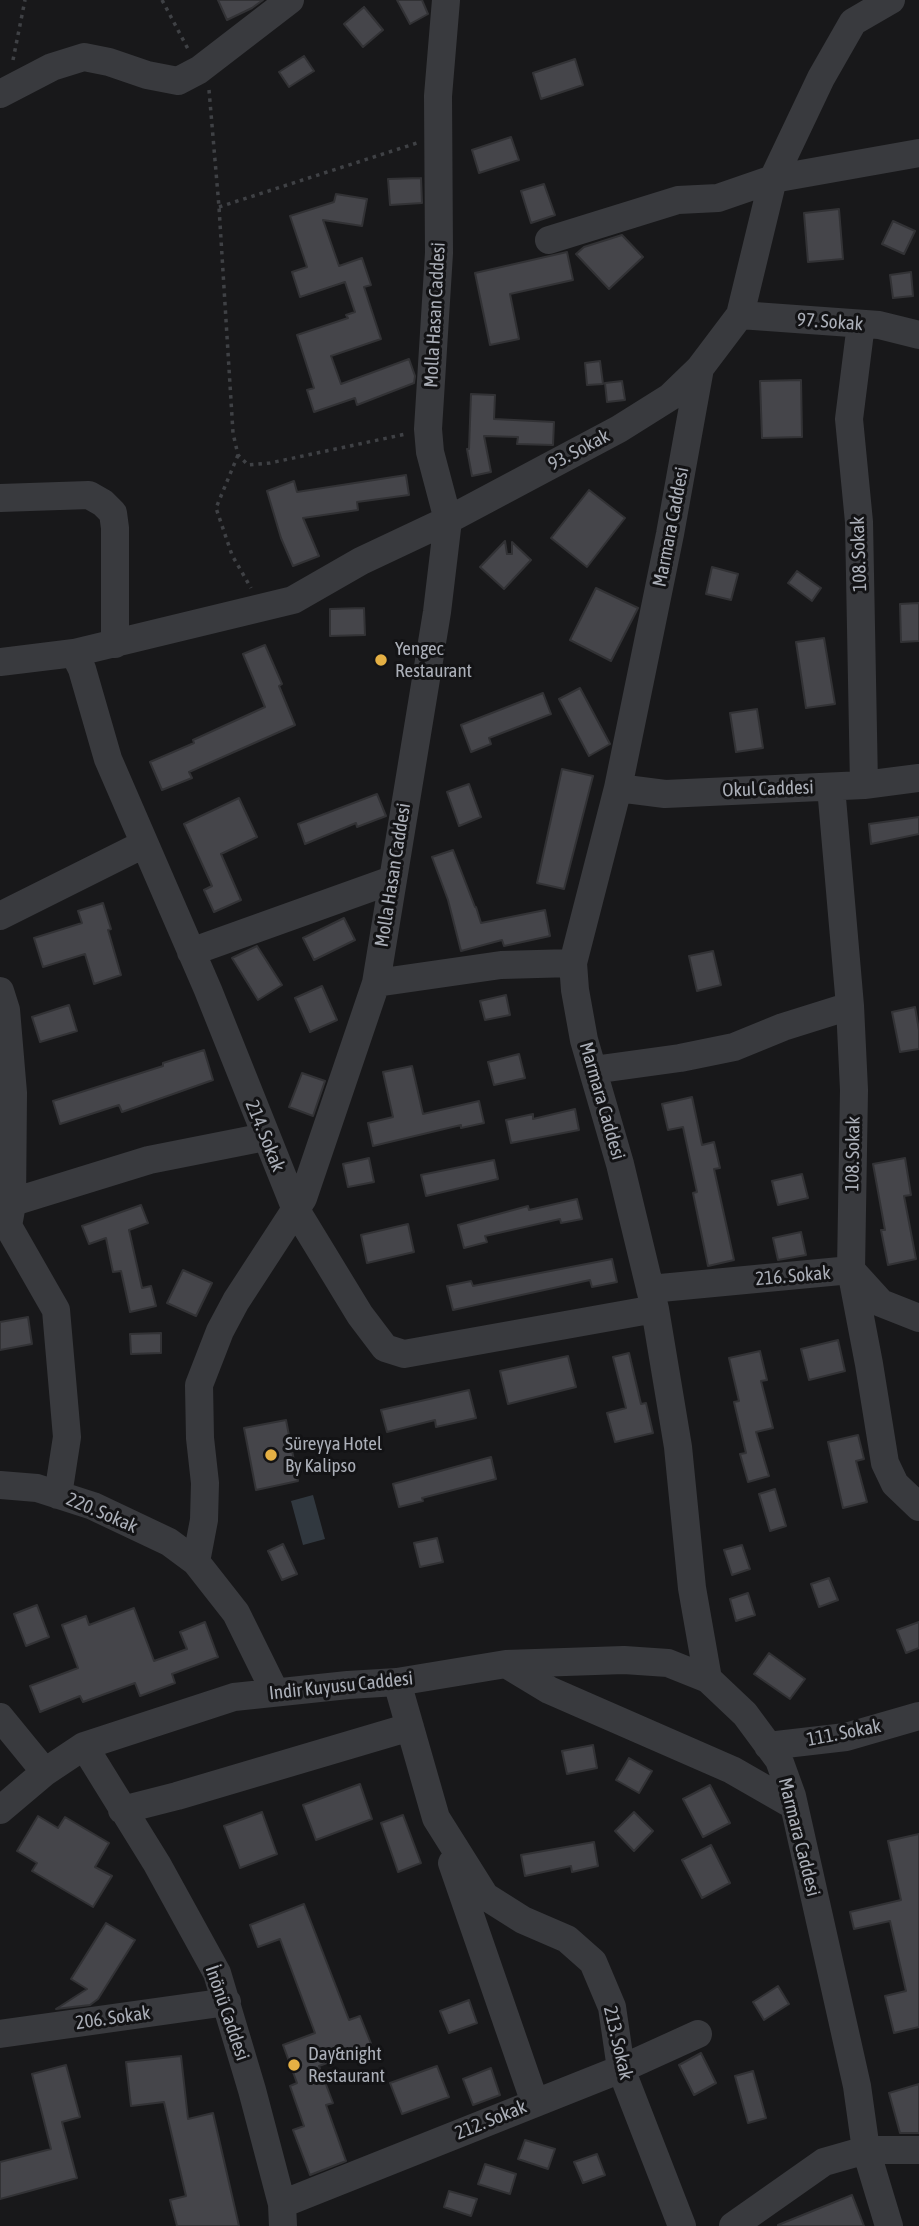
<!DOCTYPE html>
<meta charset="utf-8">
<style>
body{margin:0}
canvas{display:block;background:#18181a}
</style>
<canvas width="919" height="2226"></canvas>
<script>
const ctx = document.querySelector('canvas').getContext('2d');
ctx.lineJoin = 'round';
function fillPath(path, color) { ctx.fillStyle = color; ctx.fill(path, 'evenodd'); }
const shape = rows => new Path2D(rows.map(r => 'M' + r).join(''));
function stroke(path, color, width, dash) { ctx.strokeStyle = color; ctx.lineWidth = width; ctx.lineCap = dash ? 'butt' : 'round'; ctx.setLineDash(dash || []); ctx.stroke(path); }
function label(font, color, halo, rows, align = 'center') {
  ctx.font = font + ' "Asap Condensed",sans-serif'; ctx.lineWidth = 6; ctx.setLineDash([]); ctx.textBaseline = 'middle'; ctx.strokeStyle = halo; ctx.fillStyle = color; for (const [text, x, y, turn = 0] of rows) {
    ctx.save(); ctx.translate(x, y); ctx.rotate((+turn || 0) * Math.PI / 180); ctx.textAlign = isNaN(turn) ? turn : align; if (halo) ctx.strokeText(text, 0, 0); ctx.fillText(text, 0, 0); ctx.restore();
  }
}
fillPath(shape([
 [313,1495,325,1539,303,1545,291,1501]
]), '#31383f');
const building = shape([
 [218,0,263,0,252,8,227,20,218,0],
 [397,0,422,0,428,14,410,24,397,0],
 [364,7,383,30,363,47,344,24,364,7],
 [304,56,314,71,289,87,279,72,304,56],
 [575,59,583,85,541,99,533,73,575,59],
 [511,137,519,160,479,173,472,150,511,137],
 [421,178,422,203,390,205,388,179,421,178],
 [544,184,555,215,531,223,521,191,544,184],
 [336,194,367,199,362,226,323,220,339,266,362,258,371,285,364,287,381,339,331,356,341,384,409,359,415,376,414,383,357,405,355,398,314,412,307,390,314,388,297,335,348,318,346,315,355,312,345,282,300,297,292,272,307,267,290,216,334,202,336,194],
 [839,209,843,259,808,262,804,213,839,209],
 [893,221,915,231,904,254,882,244,893,221],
 [622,235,643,257,609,289,576,254,584,247,622,235],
 [567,252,573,280,510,294,519,339,490,345,475,273,567,252],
 [911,272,913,296,893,298,890,275,911,272],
 [600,361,603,384,587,385,585,363,600,361],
 [801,380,802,437,762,438,760,381,801,380],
 [622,381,625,400,607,402,605,383,622,381],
 [471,394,495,395,494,419,554,422,553,445,517,444,518,437,484,436,491,472,472,476,467,449,469,449,471,394],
 [406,475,409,495,357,502,358,510,303,518,319,556,293,566,281,538,267,491,294,481,297,492,406,475],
 [589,490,625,518,587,567,551,538,589,490],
 [505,541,507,554,512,554,512,542,531,560,504,589,480,567,505,541],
 [712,567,738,574,731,600,706,594,712,567],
 [797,571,821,588,812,601,788,583,797,571],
 [596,588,638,608,611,661,570,640,596,588],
 [919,603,919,641,901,642,900,604,919,603],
 [364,608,365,635,330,636,330,609,364,608],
 [824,638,835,704,806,708,796,642,824,638],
 [265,645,282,684,279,686,295,725,189,772,192,778,162,790,150,762,194,743,193,740,265,707,243,654,265,645],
 [580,688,610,744,589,756,559,699,580,688],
 [543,693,551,714,489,738,491,744,471,752,461,725,543,693],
 [757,709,763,748,736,752,730,713,757,709],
 [562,769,593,776,564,889,537,883,562,769],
 [469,784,481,817,459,826,447,792,469,784],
 [377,794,386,816,357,827,356,823,305,844,298,824,377,794],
 [239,798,257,837,221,854,241,900,214,912,204,890,212,886,184,824,239,798],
 [919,817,919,834,871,844,869,824,919,817],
 [453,850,475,907,476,907,481,923,545,910,550,936,504,946,502,940,461,951,448,900,432,857,453,850],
 [103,903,111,929,108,930,121,975,94,984,85,954,43,967,34,938,82,923,78,911,103,903],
 [344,918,355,940,314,960,303,938,344,918],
 [257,946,282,985,258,1000,232,958,257,946],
 [713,951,721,985,697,991,689,956,713,951],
 [322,986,337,1020,310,1032,295,998,322,986],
 [506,995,510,1015,485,1020,480,1001,506,995],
 [69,1005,77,1031,40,1042,32,1017,69,1005],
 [915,1007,919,1030,919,1049,900,1052,892,1012,915,1007],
 [204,1050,213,1080,122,1112,119,1105,60,1124,53,1101,163,1066,163,1063,204,1050],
 [519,1054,525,1078,494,1085,488,1062,519,1054],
 [412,1066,423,1114,479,1101,484,1123,461,1128,461,1125,373,1146,368,1123,393,1117,383,1072,412,1066],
 [302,1073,325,1081,313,1116,289,1107,302,1073],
 [692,1097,702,1145,714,1142,720,1168,714,1169,734,1260,708,1266,693,1193,697,1192,683,1127,668,1130,662,1104,692,1097],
 [575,1109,579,1130,511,1143,506,1120,533,1114,533,1119,575,1109],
 [369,1158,374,1182,348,1187,343,1164,369,1158],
 [905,1158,911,1195,904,1196,916,1259,888,1265,881,1230,885,1230,873,1164,905,1158],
 [494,1160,498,1179,426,1196,421,1175,494,1160],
 [802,1174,808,1198,778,1205,772,1181,802,1174],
 [577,1199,582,1219,561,1223,560,1219,485,1236,487,1242,464,1248,458,1225,528,1206,529,1210,577,1199],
 [141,1205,148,1223,129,1230,142,1288,151,1286,156,1306,130,1312,121,1271,113,1272,106,1238,89,1244,82,1226,141,1205],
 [408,1224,414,1252,367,1263,361,1235,408,1224],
 [801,1232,806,1255,778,1260,773,1238,801,1232],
 [612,1259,617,1282,592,1287,590,1280,453,1310,447,1286,471,1281,473,1286,612,1259],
 [183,1270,212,1283,196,1316,167,1303,183,1270],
 [28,1317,32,1344,0,1350,0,1322,28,1317],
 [161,1333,161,1353,131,1354,130,1334,161,1333],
 [838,1340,845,1371,809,1380,801,1349,838,1340],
 [760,1351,767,1380,761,1381,773,1428,756,1432,769,1476,748,1482,740,1454,746,1453,734,1402,739,1401,729,1358,760,1351],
 [629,1353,641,1404,646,1403,653,1433,615,1442,607,1413,626,1408,613,1357,629,1353],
 [568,1356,576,1387,508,1404,500,1371,568,1356],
 [469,1390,476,1418,436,1427,435,1420,387,1432,381,1410,469,1390],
 [286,1420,298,1481,256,1490,244,1428,286,1420],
 [858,1435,864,1459,856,1461,867,1502,843,1508,828,1442,858,1435],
 [491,1457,496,1479,422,1498,423,1501,399,1507,393,1484,491,1457],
 [775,1489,786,1526,770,1531,759,1494,775,1489],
 [437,1538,443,1562,420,1567,414,1543,437,1538],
 [283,1544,297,1574,282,1580,268,1551,283,1544],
 [742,1545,750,1569,732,1575,724,1550,742,1545],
 [829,1578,838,1600,819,1607,811,1584,829,1578],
 [748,1593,755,1615,736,1621,730,1599,748,1593],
 [37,1605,49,1637,26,1646,14,1614,37,1605],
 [134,1608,154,1661,187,1649,180,1632,205,1622,218,1657,172,1674,175,1683,140,1696,135,1683,83,1702,80,1696,40,1712,30,1686,78,1668,62,1625,86,1616,89,1625,134,1608],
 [919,1622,919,1648,906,1653,897,1630,919,1622],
 [769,1653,805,1679,790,1699,754,1674,769,1653],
 [593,1745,597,1768,567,1774,562,1751,593,1745],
 [629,1758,652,1771,639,1793,616,1780,629,1758],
 [360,1784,372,1819,316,1840,303,1805,360,1784],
 [710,1785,730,1823,703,1837,683,1799,710,1785],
 [262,1812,277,1854,240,1868,224,1826,262,1812],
 [634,1812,653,1831,634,1851,615,1831,634,1812],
 [403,1815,421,1863,398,1872,381,1823,403,1815],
 [38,1816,58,1828,65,1817,109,1843,95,1867,112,1876,93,1907,32,1871,37,1863,17,1851,38,1816],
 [919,1834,919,2027,894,2033,885,1996,906,1991,890,1921,854,1929,850,1912,901,1900,888,1841,919,1834],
 [594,1842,598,1866,572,1872,571,1866,525,1876,521,1855,594,1842],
 [711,1845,730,1883,702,1898,682,1860,711,1845],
 [304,1904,349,2020,360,2016,372,2046,319,2066,333,2103,326,2105,346,2161,310,2175,293,2130,304,2126,290,2086,297,2083,283,2045,315,2033,280,1939,258,1947,250,1925,304,1904],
 [106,1923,135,1940,98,1999,90,2005,56,2009,87,1989,71,1979,106,1923],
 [778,1986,789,2004,764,2020,753,2002,778,1986],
 [469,2000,477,2023,449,2033,440,2011,469,2000],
 [701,2053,716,2083,694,2095,679,2065,701,2053],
 [181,2056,188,2119,213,2113,239,2226,177,2226,170,2200,186,2196,164,2102,131,2106,126,2062,181,2056],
 [66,2065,80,2117,62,2122,77,2178,0,2199,0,2162,51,2149,32,2074,66,2065],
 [437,2066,449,2097,402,2114,390,2083,437,2066],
 [491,2068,500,2095,473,2105,463,2079,491,2068],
 [753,2071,766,2118,748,2123,735,2076,753,2071],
 [919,2084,919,2133,900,2133,889,2093,919,2084],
 [525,2140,555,2149,548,2169,518,2159,525,2140],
 [597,2154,605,2175,583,2183,574,2162,597,2154],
 [485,2164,516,2174,510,2194,478,2184,485,2164],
 [449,2191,477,2199,471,2216,444,2207,449,2191],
 [852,2195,864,2226,778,2226,778,2225,852,2195]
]);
fillPath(building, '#45454a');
stroke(building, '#323235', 2);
stroke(shape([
 [162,0,188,49],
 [13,60,25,0],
 [209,90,219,207,233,433,238,455,248,465,270,463,406,434],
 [219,207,417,143],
 [238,455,216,508,232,555,251,588]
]), '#3f4145', 3.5, [3.5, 5]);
stroke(shape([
 [0,94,52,67,84,57,109,62,147,75,178,81,199,70,290,0],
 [549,240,678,200,718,198,773,179,919,153],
 [740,315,879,325,919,335],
 [861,324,849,419,859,522,864,785],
 [0,498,89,495,103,503,113,513,115,528,115,644],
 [74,653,82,669,108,759,208,990,296,1210,360,1315,385,1348,404,1354,655,1309],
 [0,662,74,653,293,600,361,561,448,520,619,429,670,397,700,368],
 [831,787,850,1006,854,1090,851,1270,869,1364,885,1463,895,1484,919,1507],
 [618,788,665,794,864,785,919,778],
 [0,916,144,844],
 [191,952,392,880],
 [376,983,501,965,573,963],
 [0,991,6,1010,13,1093,12,1204,8,1226,56,1310,67,1437,58,1495],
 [593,1070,680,1058,734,1047,783,1027,850,1006],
 [0,1206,149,1160,265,1137],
 [650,1289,851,1270,881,1303,919,1318],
 [0,1485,37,1488,93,1506,169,1542,196,1562],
 [506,1664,549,1690,732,1770,793,1805],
 [397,1682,436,1818,485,1896,523,1920,567,1939,593,1962,612,2007,621,2069,682,2226],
 [275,1692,236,1613,196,1562,204,1520,205,1483,200,1438,199,1385,220,1331,236,1301,303,1198,376,983,437,612,448,520,430,452,428,429,439,253,438,96,446,0],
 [0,1717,45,1772],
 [84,1746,157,1864,217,1973,252,2090,282,2204,283,2226],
 [768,1746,846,1737,919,1716],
 [0,1810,45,1772,84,1746,234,1697,348,1685,397,1682,506,1664,624,1660,668,1663,708,1679],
 [122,1810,177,1796,410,1727],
 [452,1863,535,2103],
 [0,2034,227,2002],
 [282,2204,621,2069,698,2034],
 [733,2226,824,2162,866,2150,919,2150],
 [889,2226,866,2150,857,2086,792,1796,779,1760,745,1714,708,1679,692,1588,678,1447,655,1309,620,1164,584,1040,575,990,573,963,618,788,670,534,700,368,740,315,773,179,821,78,853,22,891,0]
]), '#393a3e', 28);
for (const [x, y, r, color] of [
 [381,660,7,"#e5b044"],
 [271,1455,7,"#e5b044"],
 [294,2065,7,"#e5b044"]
]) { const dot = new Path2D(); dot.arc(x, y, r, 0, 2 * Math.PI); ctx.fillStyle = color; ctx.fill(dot); stroke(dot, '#131315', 2.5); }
label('19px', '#abafb8', '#131315', [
 ["Molla Hasan Caddesi",435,315,-87],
 ["97. Sokak",830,322,4],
 ["93. Sokak",579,450,-28],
 ["Marmara Caddesi",671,527,-79],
 ["108. Sokak",859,554,-92],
 ["Okul Caddesi",768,789,-2],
 ["Molla Hasan Caddesi",393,875,-81],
 ["Marmara Caddesi",602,1101,74],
 ["214. Sokak",265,1136,68],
 ["108. Sokak",853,1154,-89],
 ["216. Sokak",793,1276,-5],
 ["220. Sokak",102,1513,23],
 ["Indir Kuyusu Caddesi",341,1686,-6],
 ["111. Sokak",844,1733,-11],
 ["Marmara Caddesi",799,1837,76],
 ["İnönü Caddesi",227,2013,71],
 ["206. Sokak",113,2018,-8],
 ["213. Sokak",618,2043,77],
 ["212. Sokak",491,2120,-22]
]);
label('19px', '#abafb8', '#131315', [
 ["Yengec",395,649],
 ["Restaurant",395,671],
 ["Süreyya Hotel",285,1444],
 ["By Kalipso",285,1466],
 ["Day&night",308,2054],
 ["Restaurant",308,2076]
], 'left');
</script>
